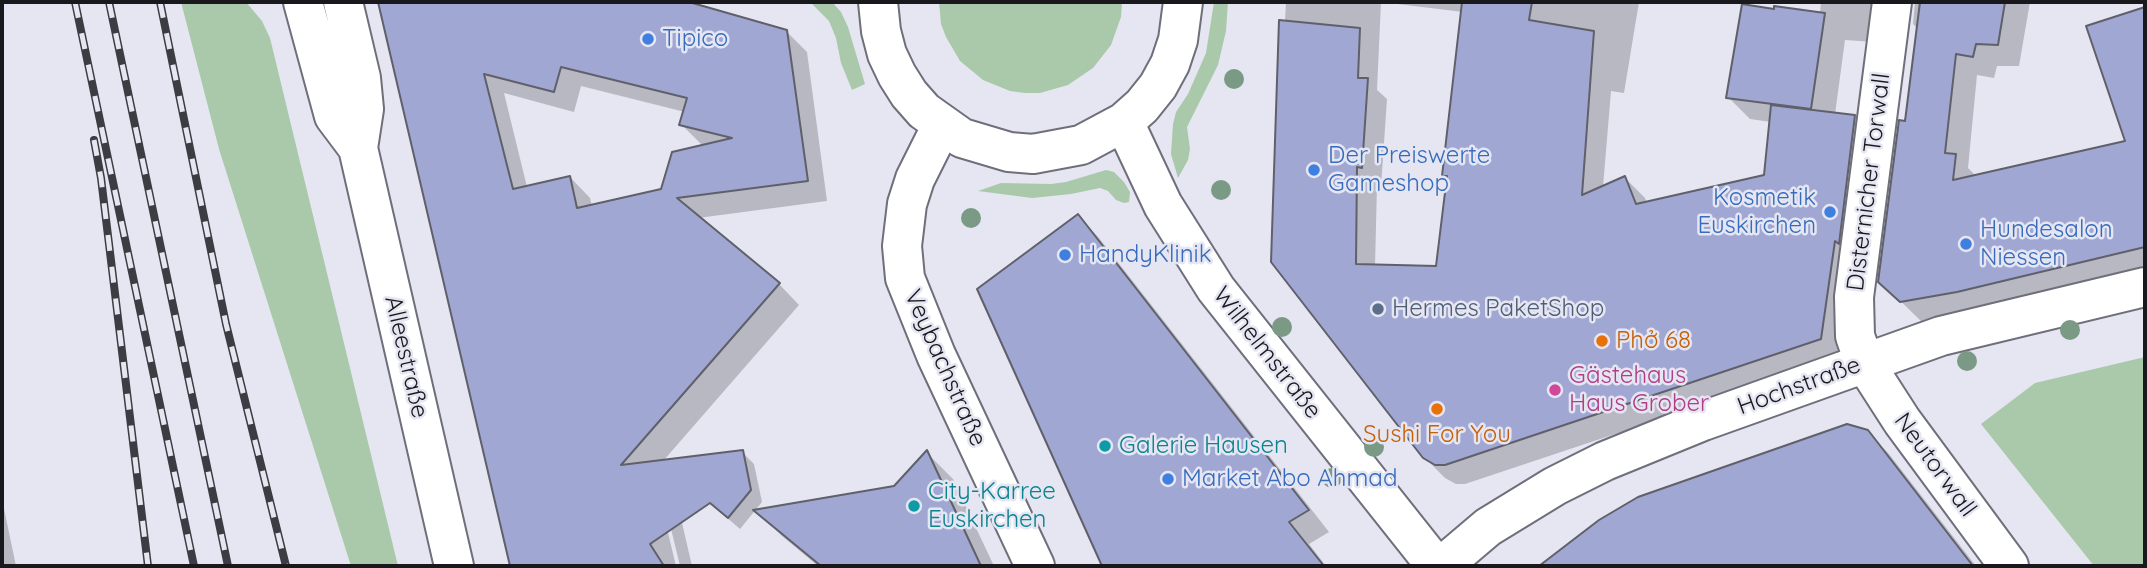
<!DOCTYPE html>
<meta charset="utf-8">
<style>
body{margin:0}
#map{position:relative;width:2147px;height:568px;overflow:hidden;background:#e5e6f2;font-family:Quicksand,sans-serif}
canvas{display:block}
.frame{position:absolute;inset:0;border:4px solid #19191d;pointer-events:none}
</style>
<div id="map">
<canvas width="2147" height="568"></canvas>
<div class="frame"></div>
</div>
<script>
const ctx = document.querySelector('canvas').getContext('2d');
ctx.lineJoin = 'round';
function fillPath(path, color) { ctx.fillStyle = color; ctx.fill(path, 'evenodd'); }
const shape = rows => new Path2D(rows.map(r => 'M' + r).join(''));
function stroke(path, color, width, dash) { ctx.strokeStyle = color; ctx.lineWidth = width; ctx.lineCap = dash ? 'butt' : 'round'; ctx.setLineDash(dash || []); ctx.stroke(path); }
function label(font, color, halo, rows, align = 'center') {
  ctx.font = font + ' Quicksand,sans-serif'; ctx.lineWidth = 5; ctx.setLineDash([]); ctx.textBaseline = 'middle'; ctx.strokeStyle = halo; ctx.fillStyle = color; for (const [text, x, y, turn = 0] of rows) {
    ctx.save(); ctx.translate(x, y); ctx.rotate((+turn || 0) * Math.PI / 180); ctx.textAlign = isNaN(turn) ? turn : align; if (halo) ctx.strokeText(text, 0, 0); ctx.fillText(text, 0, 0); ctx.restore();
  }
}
fillPath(shape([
 [181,2,246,2,262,21,270,38,398,566,351,566,219,149],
 [810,2,832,2,841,12,848,27,865,84,852,90,841,63,836,38,829,21],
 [939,2,1122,2,1122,3,1121,17,1111,45,1093,68,1068,85,1040,93,1025,93,1010,91,983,80,960,61,946,37,941,24],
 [1214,2,1228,2,1226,31,1218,65,1187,127,1190,149,1188,160,1178,178,1171,154,1173,124,1176,112,1188,94,1206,53],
 [1106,170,1114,172,1124,182,1130,192,1129,202,1124,203,1116,200,1108,191,1100,188,1071,194,1032,198,978,191,1001,183,1051,184,1066,182],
 [2145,357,2145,566,2094,566,1981,424,2035,383]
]), '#a9c9aa');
fillPath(shape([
 [380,2,684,2,786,31,807,52,827,201,698,218,779,284,799,305,657,468,673,484,692,566,680,566,660,483,656,483,676,566,512,566],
 [581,86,685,112,681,124,704,147,663,190,592,206,590,198,570,177,527,187,504,93,574,112],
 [1286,2,1639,2,1624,93,1611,91,1603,187,1625,178,1645,198,1647,203,1765,176,1771,122,1750,119,1728,97,1820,14,1821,2,2030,2,2019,66,1997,66,1994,78,1977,75,1968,168,1976,176,2128,143,2141,10,2145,14,2145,274,1924,324,1880,281,1907,123,1917,28,1913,24,1915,2,1905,3,1889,43,1845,40,1835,114,1855,117,1874,136,1840,359,1465,484,1456,484,1445,478,1424,457,1272,261],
 [1381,2,1463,12,1444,175,1448,179,1438,268,1375,266,1377,186,1381,187,1387,99,1377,90],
 [1078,216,1099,238,1329,532,1309,544,1326,566,1104,566,979,290],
 [1867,431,1889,454,1976,566,1542,566,1600,521],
 [742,452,754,464,762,502,740,529,674,472],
 [927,453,953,479,994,566,818,566,782,536,757,511,895,488],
 [2,498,2,499,16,566,2,566]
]), '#0003');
const building = shape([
 [378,2,689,2,787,30,808,181,677,198,780,283,621,465,743,450,751,490,728,518,710,503,650,544,664,566,510,566,378,2],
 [561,67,687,98,679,125,732,138,672,152,661,189,577,208,570,176,513,189,484,74,554,92,561,67],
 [1462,2,1532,2,1529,20,1594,31,1582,195,1625,176,1636,204,1764,175,1771,105,1855,115,1839,244,1835,241,1821,339,1445,465,1435,465,1423,458,1271,262,1279,20,1360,28,1358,78,1368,78,1362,168,1357,167,1356,264,1436,266,1447,176,1442,176,1462,2],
 [1920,2,2005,2,1998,45,1976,44,1973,57,1956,54,1945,153,1956,154,1953,180,2125,141,2086,26,2145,7,2145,247,1957,292,1900,302,1878,282,1899,120,1905,121,1920,2],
 [1742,4,1774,9,1774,6,1825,13,1811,109,1726,98,1742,4],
 [1078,214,1309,510,1289,522,1324,566,1102,566,977,289,1078,214],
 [1847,424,1868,430,1973,566,1539,566,1599,520,1638,497,1847,424],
 [927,450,981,566,821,566,753,510,894,486,927,450]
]);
fillPath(building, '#a1a7d3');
stroke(building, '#5f606a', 2);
const minor = shape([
 [303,2,334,116,358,148],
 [343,2,361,78,364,109,358,148,454,566],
 [878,2,881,31,887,54,897,75,909,94,924,111,962,138,1009,152,1033,154,1081,145,1124,122,1142,106,1158,86,1170,64,1178,40,1183,2],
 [1892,2,1854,297,1855,336,1864,362,1902,421,2009,566],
 [1124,122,1163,205,1216,289,1436,566],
 [942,125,915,179,907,204,902,246,905,278,936,355,1035,566],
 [1442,566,1488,527,1555,486,1605,461,1703,421,1941,336,2145,287]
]);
stroke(minor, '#6e6f7a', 42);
stroke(minor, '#fff', 38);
const rail = shape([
 [75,2,194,566],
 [109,2,228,566],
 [160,2,226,324,286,566],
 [94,140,101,178,148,566]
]);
stroke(rail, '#3c3c42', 8);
stroke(rail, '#e5e6f2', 5, [16]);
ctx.fillStyle = '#7b9a86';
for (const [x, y] of [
 [1234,79],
 [1221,190],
 [971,218],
 [1282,327],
 [2070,330],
 [1967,361],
 [1374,447],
 [1332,478]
]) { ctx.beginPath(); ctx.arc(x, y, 10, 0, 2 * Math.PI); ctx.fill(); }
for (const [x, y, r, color] of [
 [648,39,7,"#3f7fe0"],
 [1314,170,7,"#3f7fe0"],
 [1830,212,7,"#3f7fe0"],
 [1966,244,7,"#3f7fe0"],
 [1065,255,7,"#3f7fe0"],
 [1378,309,7,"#5c6f8a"],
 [1602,341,7,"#e8710a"],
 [1555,390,7,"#d1479c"],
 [1437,409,7,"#e8710a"],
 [1105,446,7,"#0f9aa8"],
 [1168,479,7,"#3f7fe0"],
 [914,506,7,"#0f9aa8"]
]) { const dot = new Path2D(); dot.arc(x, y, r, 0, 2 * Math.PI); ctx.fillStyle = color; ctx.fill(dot); stroke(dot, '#e5e6f2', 2.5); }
label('24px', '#366cbe', '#e5e6f2', [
 ["Tipico",662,39],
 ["Der Preiswerte",1328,156],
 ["Gameshop",1328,184],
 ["Kosmetik",1816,198,"right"],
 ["Euskirchen",1816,226,"right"],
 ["Hundesalon",1980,230],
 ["Niessen",1980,258],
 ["HandyKlinik",1079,255],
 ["Market Abo Ahmad",1182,479]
], 'left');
label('24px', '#19191d', '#e5e6f2', [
 ["Disternicher Torwall",1869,182,-83],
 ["Wilhelmstraße",1267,353,52],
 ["Alleestraße",406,357,77],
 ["Veybachstraße",945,368,66],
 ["Hochstraße",1799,386,-20],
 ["Neutorwall",1935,465,54]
]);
label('24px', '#4e5e75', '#e5e6f2', [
 ["Hermes PaketShop",1392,309]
], 'left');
label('24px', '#c56008', '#e5e6f2', [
 ["Phở 68",1616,341],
 ["Sushi For You",1437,435,"center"]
], 'left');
label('24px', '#b23c85', '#e5e6f2', [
 ["Gästehaus",1569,376],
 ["Haus Grober",1569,404]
], 'left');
label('24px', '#0d838f', '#e5e6f2', [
 ["Galerie Hausen",1119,446],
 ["City-Karree",928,492],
 ["Euskirchen",928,520]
], 'left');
</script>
